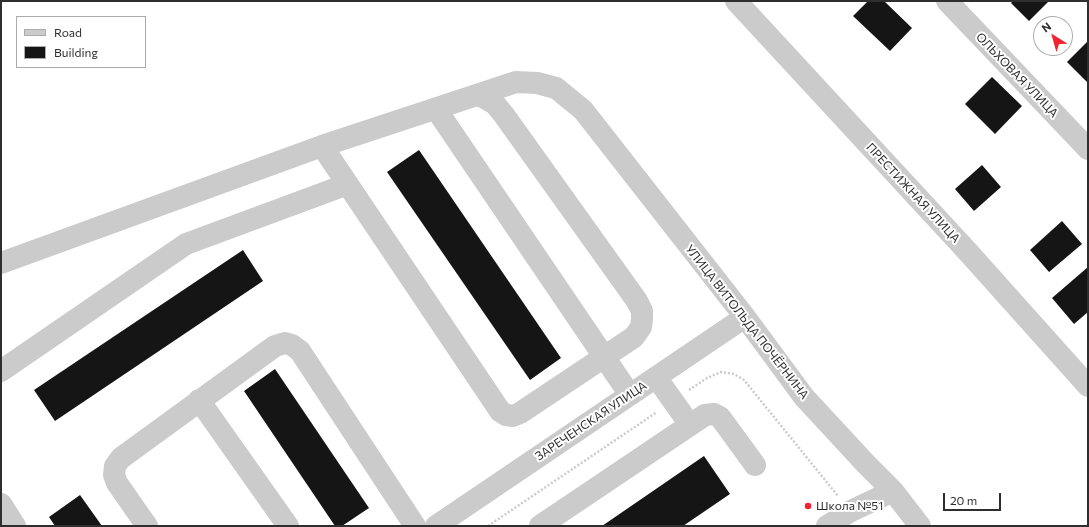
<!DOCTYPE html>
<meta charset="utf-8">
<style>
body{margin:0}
#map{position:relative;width:1089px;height:527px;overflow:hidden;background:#fff;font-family:Commissioner,sans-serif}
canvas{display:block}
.frame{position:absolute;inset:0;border:2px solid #2e2e2e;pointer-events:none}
.legend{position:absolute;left:16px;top:16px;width:130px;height:52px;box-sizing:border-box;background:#fff;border:1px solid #ababab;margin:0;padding:5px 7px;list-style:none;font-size:12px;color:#2e2e2e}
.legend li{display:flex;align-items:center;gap:8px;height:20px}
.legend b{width:20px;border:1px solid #ababab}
.north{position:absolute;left:1033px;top:16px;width:40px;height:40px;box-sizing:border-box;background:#fff;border:1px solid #ababab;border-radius:50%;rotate:323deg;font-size:11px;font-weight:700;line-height:16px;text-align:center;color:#2e2e2e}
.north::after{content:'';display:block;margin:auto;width:14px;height:18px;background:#f4212e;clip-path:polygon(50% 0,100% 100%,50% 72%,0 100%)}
.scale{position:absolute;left:943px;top:493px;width:58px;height:18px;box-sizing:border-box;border:2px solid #2e2e2e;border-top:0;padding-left:5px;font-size:12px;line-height:14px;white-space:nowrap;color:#2e2e2e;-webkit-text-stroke:3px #fff;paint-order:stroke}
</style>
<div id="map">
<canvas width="1089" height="527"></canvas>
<div class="frame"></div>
<ul class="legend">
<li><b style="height:5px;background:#cbcbcb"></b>Road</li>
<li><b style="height:11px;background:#151515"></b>Building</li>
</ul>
<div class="north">N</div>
<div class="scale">20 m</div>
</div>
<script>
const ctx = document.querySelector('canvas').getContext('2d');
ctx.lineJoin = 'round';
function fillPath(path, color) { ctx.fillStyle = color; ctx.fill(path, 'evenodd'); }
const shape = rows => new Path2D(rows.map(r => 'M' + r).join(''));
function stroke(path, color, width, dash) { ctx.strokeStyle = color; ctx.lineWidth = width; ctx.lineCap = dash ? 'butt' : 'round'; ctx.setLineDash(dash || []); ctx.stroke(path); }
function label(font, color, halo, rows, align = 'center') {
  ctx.font = font + ' Commissioner,sans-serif'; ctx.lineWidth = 4; ctx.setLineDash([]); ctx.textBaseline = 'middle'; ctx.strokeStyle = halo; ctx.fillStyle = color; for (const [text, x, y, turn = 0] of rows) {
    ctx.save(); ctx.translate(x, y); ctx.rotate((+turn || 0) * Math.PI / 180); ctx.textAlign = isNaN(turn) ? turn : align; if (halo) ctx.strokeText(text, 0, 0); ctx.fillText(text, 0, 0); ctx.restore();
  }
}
fillPath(shape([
 [868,1,884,1,912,28,890,51,853,16],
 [1013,1,1049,1,1029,21,1011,3],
 [1088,41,1088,83,1067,62],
 [992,77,1022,106,995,134,965,104],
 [419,150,561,358,530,380,387,172],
 [982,165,1001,187,974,211,955,189],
 [1062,221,1082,244,1049,272,1030,250],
 [243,250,263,281,55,421,34,390],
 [1088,267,1088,312,1074,324,1052,298],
 [275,369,369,508,342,526,335,526,244,391],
 [704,456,730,494,683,526,602,526],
 [80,495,102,526,55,526,49,517]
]), '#151515');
stroke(shape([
 [689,390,707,378,721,372,734,374,744,380,838,496],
 [488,526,657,412]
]), '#cbcbcb', 2.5, [2, 2]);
stroke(shape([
 [736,1,968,252,1088,386],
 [947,1,1088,149],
 [436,109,630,395],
 [322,146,500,411,506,415,513,416,520,413,634,337,641,327,642,319,642,311,637,301,504,115,495,104,485,98,477,95],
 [1,263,322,146,516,82,537,83,556,88,583,110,745,317,804,397,866,464,893,491,920,526],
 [1,371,186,244,348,184],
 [656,377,690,425],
 [199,400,288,526],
 [1,504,15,526],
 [147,526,117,483,114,475,115,466,121,458,275,346,285,343,292,345,300,351,415,526],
 [436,526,745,317],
 [540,526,705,415,714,414,720,417,755,465],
 [827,526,851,511,893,491]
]), '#cbcbcb', 22);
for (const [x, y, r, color] of [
 [808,506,4,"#f4212e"]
]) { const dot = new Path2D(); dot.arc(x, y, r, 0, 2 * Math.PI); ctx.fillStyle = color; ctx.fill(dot); stroke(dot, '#fff', 1.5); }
label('12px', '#2e2e2e', '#fff', [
 ["ОЛЬХОВАЯ УЛИЦА",1017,75,46],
 ["ПРЕСТИЖНАЯ УЛИЦА",913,193,47],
 ["УЛИЦА ВИТОЛЬДА ПОЧЁРНИНА",747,322,52],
 ["ЗАРЕЧЕНСКАЯ УЛИЦА",591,421,-34]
]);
label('12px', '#2e2e2e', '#fff', [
 ["Школа №51",816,506]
], 'left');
</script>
